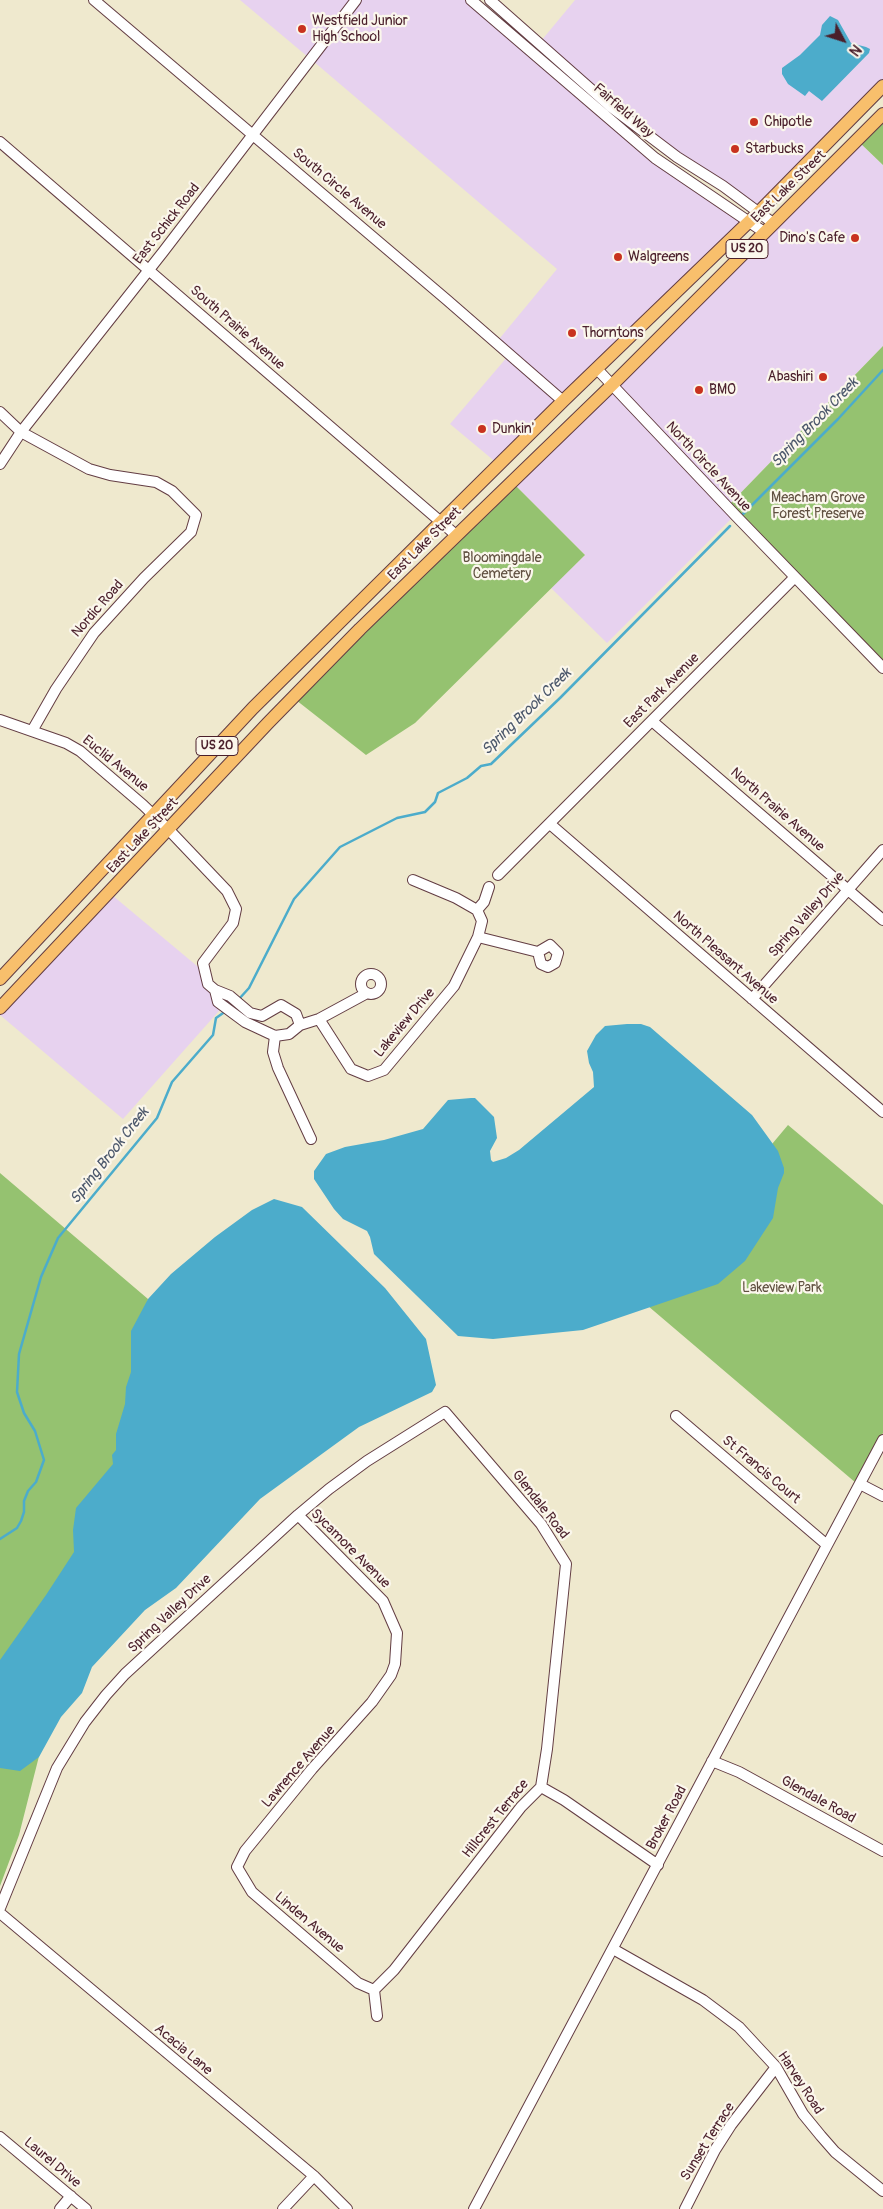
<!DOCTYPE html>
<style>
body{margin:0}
#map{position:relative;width:883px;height:2209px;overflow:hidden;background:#efe9ce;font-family:Pangolin,sans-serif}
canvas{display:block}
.north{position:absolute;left:818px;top:15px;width:50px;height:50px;-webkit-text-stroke:4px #fbf7ec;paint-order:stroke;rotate:130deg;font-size:14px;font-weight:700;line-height:20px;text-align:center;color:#4a1f2b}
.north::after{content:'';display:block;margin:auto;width:18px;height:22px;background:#4a1f2b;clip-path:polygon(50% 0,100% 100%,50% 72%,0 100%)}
</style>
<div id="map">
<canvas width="883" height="2209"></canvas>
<div class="north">N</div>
</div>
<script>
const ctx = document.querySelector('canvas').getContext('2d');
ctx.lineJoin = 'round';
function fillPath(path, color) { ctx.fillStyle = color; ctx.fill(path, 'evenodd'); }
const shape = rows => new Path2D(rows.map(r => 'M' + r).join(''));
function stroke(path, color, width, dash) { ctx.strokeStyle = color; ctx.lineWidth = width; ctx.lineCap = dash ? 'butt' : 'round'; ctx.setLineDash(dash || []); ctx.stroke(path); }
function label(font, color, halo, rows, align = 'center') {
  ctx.font = font + ' Pangolin,sans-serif'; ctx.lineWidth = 4.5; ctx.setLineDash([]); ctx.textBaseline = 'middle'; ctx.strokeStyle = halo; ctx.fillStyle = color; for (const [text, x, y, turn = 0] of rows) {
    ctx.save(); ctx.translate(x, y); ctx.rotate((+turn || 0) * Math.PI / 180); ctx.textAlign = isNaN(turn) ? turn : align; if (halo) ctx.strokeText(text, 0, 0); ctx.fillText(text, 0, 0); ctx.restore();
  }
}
fillPath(shape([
 [240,0,353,0,308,57],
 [360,0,472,0,650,157,744,223,498,464,450,424,508,356,495,344,557,269,313,61],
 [575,0,883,0,883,82,759,208,681,156,616,106,541,41],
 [861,144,883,165,883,346,730,504,619,385],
 [612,389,733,517,607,643,551,588,585,555,513,483],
 [112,895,209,976,215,986,234,994,123,1119,0,1015]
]), '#e7d2ef');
fillPath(shape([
 [883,115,883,165,858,141],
 [883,346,883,668,727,507],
 [513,483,585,555,415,723,366,755,296,700],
 [788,1125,883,1205,883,1433,856,1483,641,1300],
 [0,1173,148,1299,132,1390,19,1835,0,1886]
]), '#95c270');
fillPath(shape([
 [830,16,838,20,851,43,866,47,870,49,869,53,822,101,809,91,805,96,788,84,782,74,782,68,800,55,820,35,822,25],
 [627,1024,641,1024,650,1027,752,1115,778,1151,784,1168,784,1173,778,1188,773,1218,745,1261,718,1284,583,1330,493,1339,458,1336,374,1254,370,1237,367,1231,343,1219,334,1209,314,1179,314,1171,326,1154,345,1147,384,1140,423,1129,448,1100,471,1098,475,1098,494,1117,497,1138,490,1151,491,1160,493,1162,506,1158,519,1150,594,1087,593,1072,589,1063,587,1051,596,1035,605,1026],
 [274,1199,302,1207,385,1288,426,1339,436,1385,432,1392,359,1427,260,1499,176,1588,145,1610,92,1667,82,1693,61,1717,39,1757,20,1771,0,1768,0,1660,46,1595,74,1552,73,1530,76,1508,113,1464,112,1455,116,1450,116,1434,125,1404,126,1387,131,1372,131,1331,148,1299,171,1274,215,1237,252,1210]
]), '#4caccb');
stroke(shape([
 [743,514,838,419,883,370],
 [239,999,249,988,294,899,340,847,397,818,425,812,435,802,438,793,467,778,481,766,491,764,560,698,730,526],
 [0,1539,17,1528,21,1521,24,1512,24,1501,28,1491,36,1482,44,1460,35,1431,24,1413,17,1392,19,1354,41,1277,58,1238,157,1118,172,1082,213,1035,216,1018,226,1011]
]), '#4caccb', 2.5);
const minor = shape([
 [94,0,447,300,563,401],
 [471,0,655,158,764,232],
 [490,0,611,107,677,157,723,186,773,223],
 [0,142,456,535],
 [597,369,736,516,883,668],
 [0,412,21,432,89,469,110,475,156,482,172,491,196,515],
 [0,464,21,432,163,252,356,0],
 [0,720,66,743,80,751,143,805,169,830,227,891,236,909,233,923,203,963,208,984,215,990,230,996,250,1013,262,1016,281,1005,296,1014,300,1025],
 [652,721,883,920],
 [32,731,56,689,94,633,144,578,191,532,196,515],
 [550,824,883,1112],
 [498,875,794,578],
 [413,880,456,898,477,910,482,921,478,937],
 [477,910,484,902,489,887],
 '361 984a10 10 0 1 1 20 0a10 10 0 1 1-20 0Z',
 [215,990,218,1002,245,1022,275,1036,289,1034,300,1025,319,1019,367,993],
 [752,999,883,850],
 [319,1019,351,1069,368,1076,384,1070,454,986,478,937,538,952,550,945,558,953,555,963,548,967,541,964,538,952],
 [275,1036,273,1052,278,1068,311,1139],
 [676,1416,827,1545],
 [860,1484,883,1496],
 [298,1515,383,1601,397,1633,395,1664,391,1675,372,1702,312,1769,245,1851,237,1867,252,1892,358,1983,374,1990],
 [712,1761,739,1772,883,1851],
 [541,1787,564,1800,658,1865],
 [0,1908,57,1768,85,1722,106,1695,125,1674,298,1515,329,1489,367,1461,445,1412,541,1524,566,1564,547,1749,541,1787,521,1807,394,1970,374,1990],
 [0,1913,314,2176,347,2209],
 [613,1949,703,2000,739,2027,776,2067,803,2114,821,2136,835,2152,883,2191],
 [374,1990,377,2016],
 [0,2137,86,2209],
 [60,2209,71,2196],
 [283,2209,314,2176],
 [474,2209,883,1440],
 [685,2209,715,2150,731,2125,776,2067]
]);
const major = shape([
 [0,979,253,708,563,401,759,212,883,86],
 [0,1008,268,723,360,629,612,385,883,114]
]);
stroke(minor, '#633d43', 12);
stroke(major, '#633d43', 14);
stroke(minor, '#fff', 10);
stroke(major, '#f8bf6c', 12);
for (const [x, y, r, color] of [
 [302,29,5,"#c8321e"],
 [754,122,5,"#c8321e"],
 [735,149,5,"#c8321e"],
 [855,238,5,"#c8321e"],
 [618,257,5,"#c8321e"],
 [572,333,5,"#c8321e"],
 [823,377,5,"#c8321e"],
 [699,390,5,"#c8321e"],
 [482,429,5,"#c8321e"]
]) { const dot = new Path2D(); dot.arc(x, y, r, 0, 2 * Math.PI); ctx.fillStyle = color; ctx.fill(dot); stroke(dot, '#fbf7ec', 2); }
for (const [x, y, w] of [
 [747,249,42],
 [217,746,42]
]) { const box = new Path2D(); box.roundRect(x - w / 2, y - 9.5, w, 19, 4); ctx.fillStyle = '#fbf7ec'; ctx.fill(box); stroke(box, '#4a1f2b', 1); }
label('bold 12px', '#4a1f2b', null, [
 ["US 20",747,249],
 ["US 20",217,746]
]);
label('14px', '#4a1f2b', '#fbf7ec', [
 ["Westfield Junior",312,21],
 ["High School",312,37],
 ["Chipotle",764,122],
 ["Starbucks",745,149],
 ["Dino's Cafe",845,238,"right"],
 ["Walgreens",628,257],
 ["Thorntons",582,333],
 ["Abashiri",813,377,"right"],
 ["BMO",709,390],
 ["Dunkin'",492,429]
], 'left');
label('14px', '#4a1f2b', '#fbf7ec', [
 ["Fairfield Way",623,111,41],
 ["East Lake Street",789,187,-44],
 ["South Circle Avenue",339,189,40],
 ["East Schick Road",167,224,-52],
 ["South Prairie Avenue",237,328,41],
 ["North Circle Avenue",708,467,47],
 ["East Lake Street",425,544,-45],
 ["Nordic Road",98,609,-49],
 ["East Park Avenue",662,691,-45],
 ["Euclid Avenue",115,764,39],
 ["North Prairie Avenue",777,810,41],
 ["East Lake Street",143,836,-47],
 ["Spring Valley Drive",807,915,-49],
 ["North Pleasant Avenue",725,958,41],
 ["Lakeview Drive",405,1023,-50],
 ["St Francis Court",761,1470,40],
 ["Glendale Road",540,1505,52],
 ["Sycamore Avenue",350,1549,45],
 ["Spring Valley Drive",170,1614,-43],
 ["Lawrence Avenue",299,1767,-49],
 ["Glendale Road",818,1800,29],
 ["Broker Road",667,1818,-62],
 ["Hillcrest Terrace",496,1819,-51],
 ["Linden Avenue",309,1923,40],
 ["Acacia Lane",183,2050,40],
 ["Harvey Road",800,2083,57],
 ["Sunset Terrace",708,2142,-58],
 ["Laurel Drive",52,2163,40]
]);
label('14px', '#605040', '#fbf7ec', [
 ["Meacham Grove",818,498],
 ["Forest Preserve",818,514],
 ["Bloomingdale",502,558],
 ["Cemetery",502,574],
 ["Lakeview Park",782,1288]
]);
label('italic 15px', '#4b576b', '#fbf7ec', [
 ["Spring Brook Creek",815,423,-46],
 ["Spring Brook Creek",527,712,-44],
 ["Spring Brook Creek",110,1156,-52]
]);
</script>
